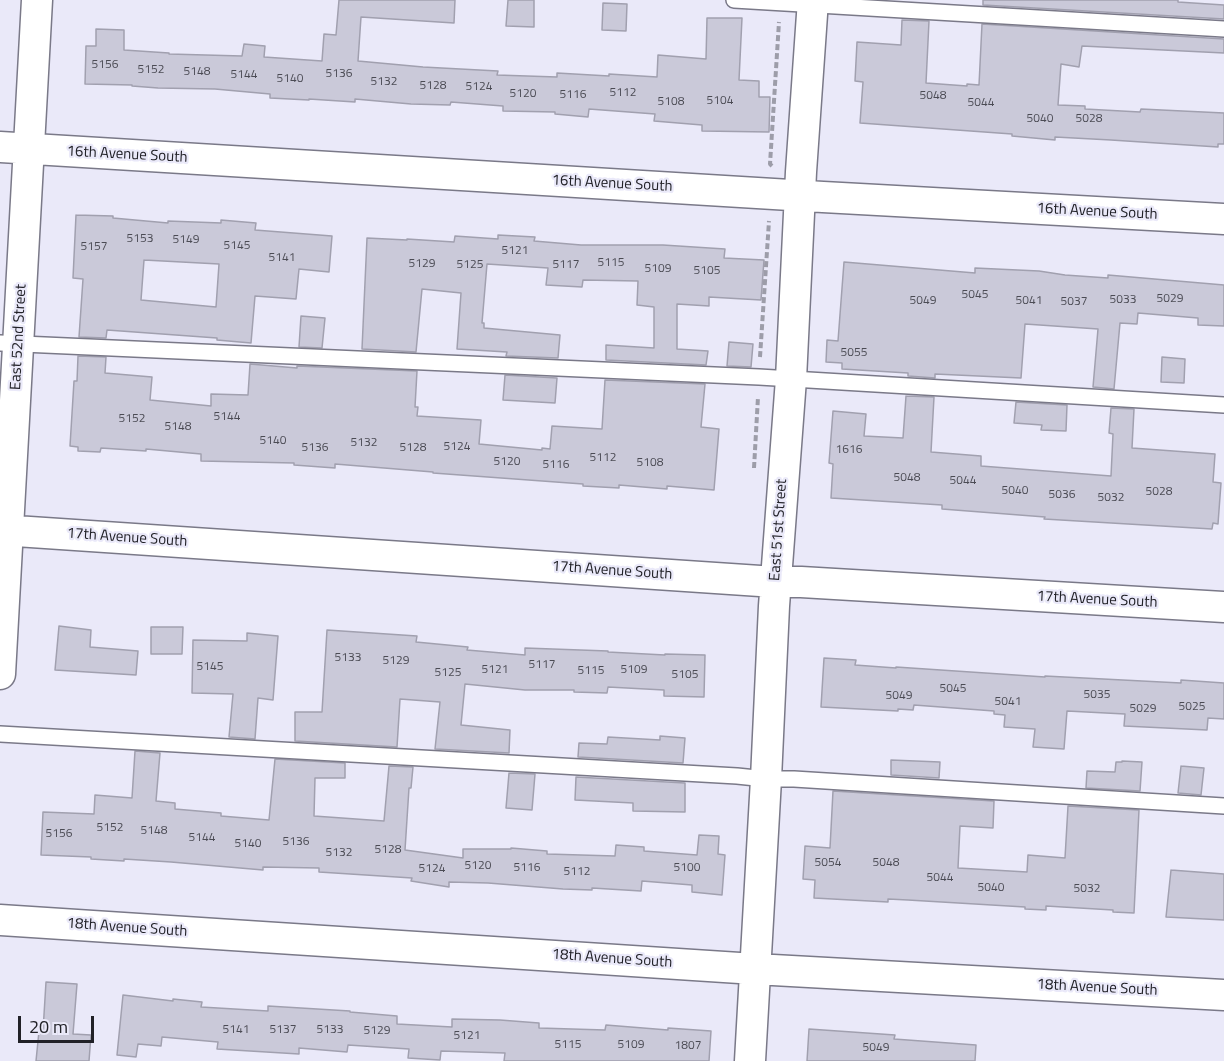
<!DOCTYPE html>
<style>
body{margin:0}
#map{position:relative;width:1224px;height:1061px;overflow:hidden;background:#eae9f9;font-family:"Titillium Web",sans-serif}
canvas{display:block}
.scale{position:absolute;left:18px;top:1016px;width:76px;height:27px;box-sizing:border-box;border:3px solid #212127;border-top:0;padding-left:8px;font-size:18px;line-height:21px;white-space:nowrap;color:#212127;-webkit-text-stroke:4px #eae9f9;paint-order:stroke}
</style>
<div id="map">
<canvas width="1224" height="1061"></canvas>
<div class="scale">20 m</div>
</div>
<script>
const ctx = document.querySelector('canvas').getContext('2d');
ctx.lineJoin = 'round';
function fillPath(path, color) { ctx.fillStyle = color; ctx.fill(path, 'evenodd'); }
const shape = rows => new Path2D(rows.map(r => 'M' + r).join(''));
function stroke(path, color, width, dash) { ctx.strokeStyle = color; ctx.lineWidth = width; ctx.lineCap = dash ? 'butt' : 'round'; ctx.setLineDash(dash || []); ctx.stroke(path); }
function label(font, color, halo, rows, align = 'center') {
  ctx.font = font + ' "Titillium Web",sans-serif'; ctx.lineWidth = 4.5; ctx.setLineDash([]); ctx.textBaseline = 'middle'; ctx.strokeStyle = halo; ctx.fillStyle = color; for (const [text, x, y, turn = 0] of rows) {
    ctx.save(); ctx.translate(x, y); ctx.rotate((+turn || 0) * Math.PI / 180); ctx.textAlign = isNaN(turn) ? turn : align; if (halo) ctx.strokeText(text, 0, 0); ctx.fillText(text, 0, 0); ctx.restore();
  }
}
const building = shape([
 [339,0,455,0,454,23,361,17,358,61,423,67,498,71,497,75,557,77,557,73,609,76,609,74,657,77,658,55,706,59,707,18,742,18,739,80,759,81,759,97,770,97,769,132,702,131,702,125,654,121,655,114,589,109,588,117,555,114,555,112,503,111,503,106,451,102,450,105,411,104,355,99,355,102,309,99,309,100,270,98,270,94,215,89,158,88,132,86,132,85,85,84,86,46,96,46,96,29,124,30,124,50,169,53,169,54,242,56,244,44,265,46,264,57,322,61,324,34,336,35,339,0],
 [508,0,534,0,534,27,506,26,508,0],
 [983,0,1178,0,1178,2,1224,5,1224,19,983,5,983,0],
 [603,3,627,4,626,31,602,30,603,3],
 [902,20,929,21,926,83,967,86,967,84,979,85,982,24,1224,39,1224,53,1082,46,1079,67,1061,64,1058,105,1085,106,1085,109,1140,112,1141,109,1224,113,1224,144,1218,144,1218,147,1111,140,1055,137,1055,140,1012,136,1012,134,860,123,863,82,855,81,857,42,901,45,902,20],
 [76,215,113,216,113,218,168,223,168,221,221,223,221,220,256,223,255,230,332,236,329,272,299,269,296,299,255,296,251,343,217,340,217,338,107,330,106,338,79,337,83,279,73,278,76,215],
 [144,260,219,264,216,307,141,300,144,260],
 [498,235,535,237,534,241,581,245,663,245,725,249,724,258,764,260,761,300,709,297,709,306,677,304,677,349,708,351,706,365,606,360,606,345,654,348,654,307,637,305,638,281,583,280,582,287,546,285,548,268,487,264,482,323,484,323,484,328,560,335,558,358,506,356,507,352,457,349,461,293,422,289,416,352,362,349,367,238,407,240,407,239,454,242,455,236,498,239,498,235],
 [844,262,975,273,975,268,1039,271,1065,275,1108,278,1108,275,1224,285,1224,326,1198,325,1198,318,1138,313,1137,324,1120,323,1114,389,1093,387,1098,329,1025,324,1021,378,935,374,935,378,908,376,908,373,842,369,842,363,826,362,827,340,838,341,844,262],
 [301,316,325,318,322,348,299,347,301,316],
 [729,342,753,344,751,367,727,366,729,342],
 [78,356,106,357,105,373,152,377,150,400,211,406,211,394,248,395,250,364,297,368,297,366,417,371,415,407,418,407,417,416,481,420,479,444,542,450,542,448,550,449,552,426,602,429,605,380,705,384,701,427,719,429,714,490,667,486,667,489,619,485,619,488,583,486,583,484,433,473,433,472,335,464,335,468,294,465,294,463,201,461,201,454,146,449,146,451,101,448,100,452,78,451,78,447,70,446,74,381,77,381,78,356],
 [1162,357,1185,359,1184,383,1161,382,1162,357],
 [505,375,557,378,555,403,503,400,505,375],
 [906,396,934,397,931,452,981,456,981,466,1111,476,1113,434,1109,433,1111,408,1134,409,1132,448,1215,454,1213,482,1221,483,1218,524,1213,523,1212,529,1044,519,1045,517,942,509,942,505,831,498,833,464,829,463,833,411,866,414,864,436,903,438,906,396],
 [1016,402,1067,405,1066,431,1041,430,1042,425,1014,423,1016,402],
 [59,626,91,630,90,647,138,651,136,675,55,670,59,626],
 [151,627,183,627,182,654,151,654,151,627],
 [327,630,417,636,416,642,468,647,467,650,525,655,525,648,608,651,608,652,665,655,665,654,705,655,704,697,664,696,664,690,608,687,607,693,574,692,574,690,525,690,465,684,461,725,510,730,509,753,435,749,440,702,400,699,397,747,295,741,295,712,322,712,327,630],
 [247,633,278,636,273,700,258,698,255,739,229,737,233,694,192,693,193,640,247,641,247,633],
 [824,658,856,660,855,665,896,668,896,667,1045,677,1045,676,1181,683,1181,680,1224,683,1224,719,1208,718,1207,730,1124,726,1125,714,1067,711,1064,749,1033,747,1035,729,1004,727,1005,715,994,714,994,711,914,705,913,710,898,709,898,711,821,707,824,658],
 [660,736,685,738,683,763,578,757,579,743,607,744,608,737,660,740,660,736],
 [135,751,160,753,156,801,175,803,175,809,221,813,221,816,269,820,275,759,345,763,345,778,315,778,314,816,384,821,389,766,413,767,411,788,409,788,405,850,463,858,463,849,511,849,511,848,547,851,547,854,615,856,616,845,644,847,644,851,697,855,699,835,719,836,718,854,725,855,722,895,692,892,692,885,642,881,641,891,592,888,592,890,563,889,488,883,449,882,449,887,411,881,412,878,319,872,319,868,263,867,263,870,171,862,124,859,124,861,91,859,91,857,41,855,43,812,94,814,95,795,132,798,135,751],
 [891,760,940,762,939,778,891,775,891,760],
 [1122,761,1142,762,1140,791,1086,788,1087,771,1115,772,1116,762,1122,762,1122,761],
 [1181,766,1204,768,1201,795,1178,793,1181,766],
 [509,773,535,774,532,810,506,808,509,773],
 [576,777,685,783,685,812,633,811,633,803,575,800,576,777],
 [833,791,994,801,993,828,960,826,958,868,1027,872,1028,855,1065,858,1068,806,1139,810,1134,913,1113,912,1113,910,1046,906,1046,910,1025,909,1025,907,908,900,888,899,888,902,814,898,815,880,803,879,805,846,830,848,833,791],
 [1171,870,1224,874,1224,920,1166,917,1171,870],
 [46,982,77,984,73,1034,91,1035,89,1061,36,1061,39,1031,43,1031,46,982],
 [123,995,173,1001,173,999,202,1002,201,1007,268,1011,268,1006,350,1011,350,1012,397,1016,397,1024,452,1027,452,1019,500,1020,539,1023,539,1028,605,1030,606,1025,668,1030,668,1028,711,1031,709,1061,504,1061,505,1053,441,1051,440,1060,408,1058,409,1049,348,1045,347,1052,299,1048,299,1054,217,1049,218,1042,162,1037,161,1046,138,1044,136,1057,117,1055,123,995],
 [809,1029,895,1035,894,1039,976,1045,975,1061,807,1061,809,1029]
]);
fillPath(building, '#cac9d9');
stroke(building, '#a1a0af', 1.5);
const service = shape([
 [734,0,1224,29],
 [0,343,759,377,1224,405],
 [0,734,737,776,766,779,794,779,1224,806]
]);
const minor = shape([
 [0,147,823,197,1224,219],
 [0,530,775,582,801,582,1224,607],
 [0,674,37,0],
 [0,920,755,969,1224,995],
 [750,1061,766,779,774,606,791,379,801,172,813,0]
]);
stroke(service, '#7a7988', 18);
stroke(minor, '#7a7988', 33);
stroke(shape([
 [772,166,770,164,779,22],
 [760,357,769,221],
 [754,468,758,397]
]), '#9d9da9', 4, [6, 3]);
stroke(service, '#fff', 15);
stroke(minor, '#fff', 30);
label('12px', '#4b4b54', null, [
 ["5156",105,65],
 ["5152",151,70],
 ["5148",197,72],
 ["5136",339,74],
 ["5144",244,75],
 ["5140",290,79],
 ["5132",384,82],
 ["5128",433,86],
 ["5124",479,87],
 ["5112",623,93],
 ["5120",523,94],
 ["5116",573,95],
 ["5048",933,96],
 ["5104",720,101],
 ["5108",671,102],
 ["5044",981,103],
 ["5040",1040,119],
 ["5028",1089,119],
 ["5153",140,239],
 ["5149",186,240],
 ["5145",237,246],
 ["5157",94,247],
 ["5121",515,251],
 ["5141",282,258],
 ["5115",611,263],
 ["5129",422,264],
 ["5125",470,265],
 ["5117",566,265],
 ["5109",658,269],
 ["5105",707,271],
 ["5045",975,295],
 ["5029",1170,299],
 ["5033",1123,300],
 ["5049",923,301],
 ["5041",1029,301],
 ["5037",1074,302],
 ["5055",854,353],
 ["5144",227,417],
 ["5152",132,419],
 ["5148",178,427],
 ["5140",273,441],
 ["5132",364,443],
 ["5124",457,447],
 ["5136",315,448],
 ["5128",413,448],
 ["1616",849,450],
 ["5112",603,458],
 ["5120",507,462],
 ["5108",650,463],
 ["5116",556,465],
 ["5048",907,478],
 ["5044",963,481],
 ["5040",1015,491],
 ["5028",1159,492],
 ["5036",1062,495],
 ["5032",1111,498],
 ["5133",348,658],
 ["5129",396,661],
 ["5117",542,665],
 ["5145",210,667],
 ["5121",495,670],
 ["5109",634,670],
 ["5115",591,671],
 ["5125",448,673],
 ["5105",685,675],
 ["5045",953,689],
 ["5035",1097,695],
 ["5049",899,696],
 ["5041",1008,702],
 ["5025",1192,707],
 ["5029",1143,709],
 ["5152",110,828],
 ["5148",154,831],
 ["5156",59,834],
 ["5144",202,838],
 ["5136",296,842],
 ["5140",248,844],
 ["5128",388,850],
 ["5132",339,853],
 ["5054",828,863],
 ["5048",886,863],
 ["5120",478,866],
 ["5116",527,868],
 ["5100",687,868],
 ["5124",432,869],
 ["5112",577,872],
 ["5044",940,878],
 ["5040",991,888],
 ["5032",1087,889],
 ["5141",236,1030],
 ["5137",283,1030],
 ["5133",330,1030],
 ["5129",377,1031],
 ["5121",467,1036],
 ["5115",568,1045],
 ["5109",631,1045],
 ["1807",688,1046],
 ["5049",876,1048]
]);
label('15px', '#212127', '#eae9f9', [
 ["16th Avenue South",127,155,3],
 ["16th Avenue South",612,184,3],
 ["16th Avenue South",1097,212,3],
 ["East 52nd Street",19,337,-87],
 ["East 51st Street",779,530,-86],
 ["17th Avenue South",127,538,4],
 ["17th Avenue South",612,571,4],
 ["17th Avenue South",1097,600,3],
 ["18th Avenue South",127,928,4],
 ["18th Avenue South",612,959,4],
 ["18th Avenue South",1097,988,3]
]);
</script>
